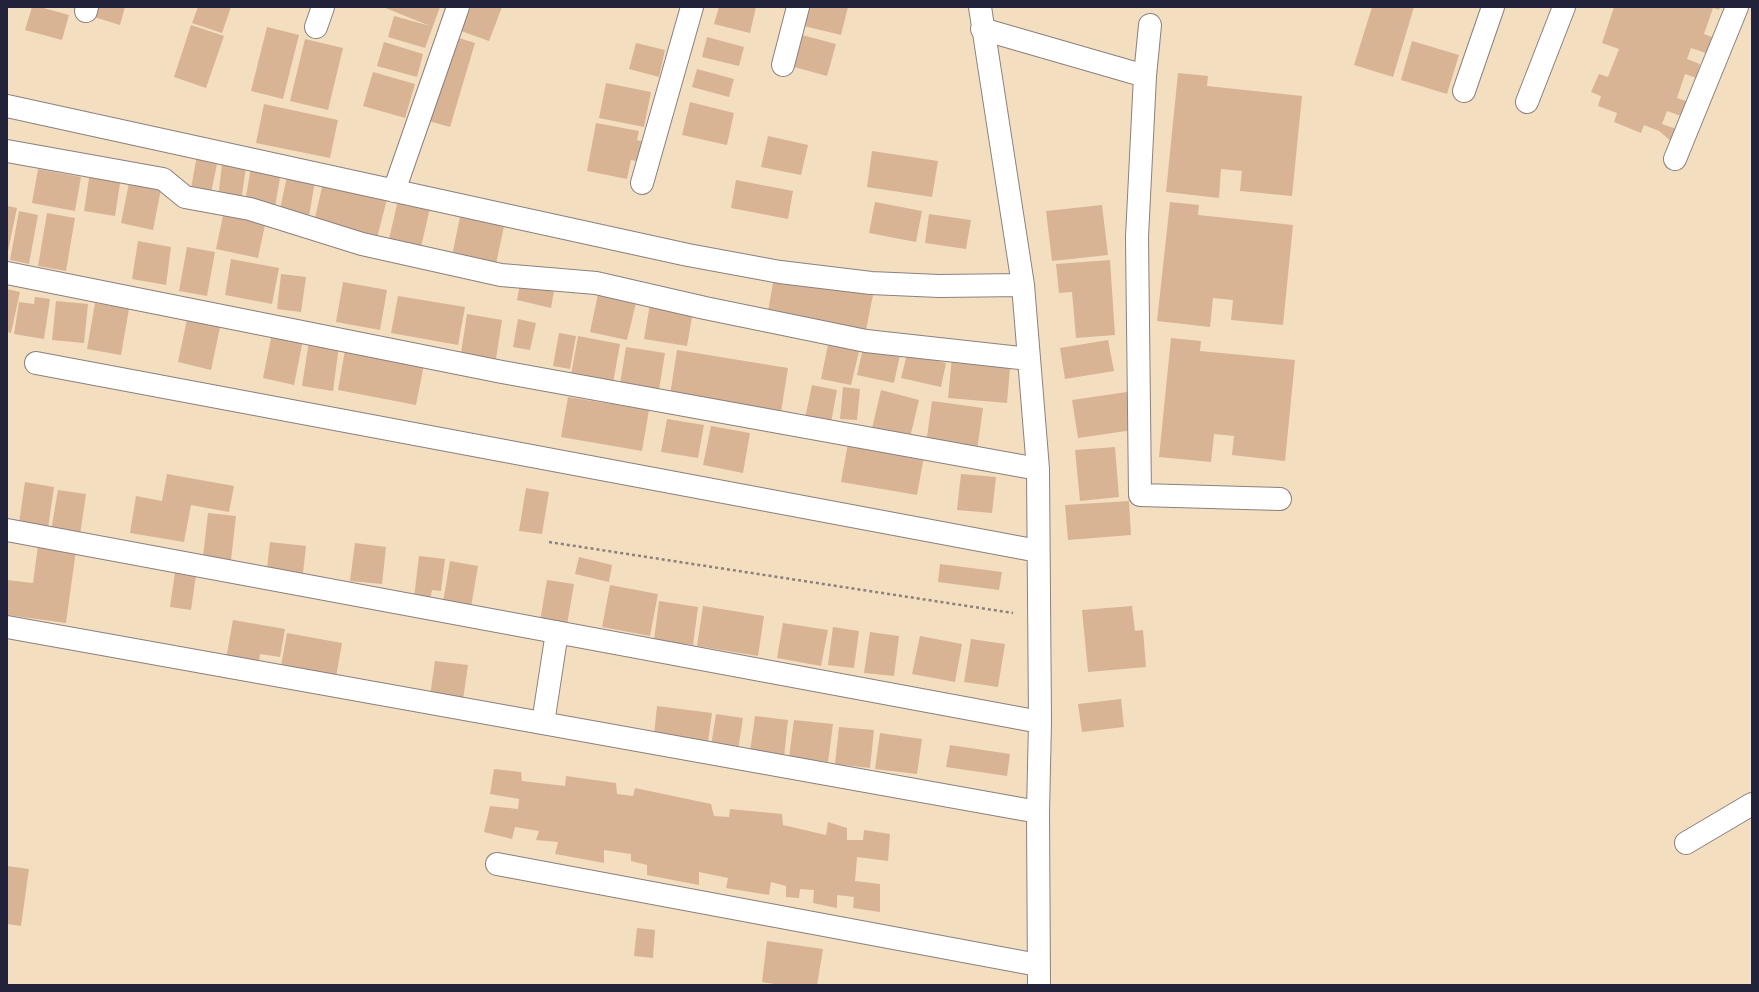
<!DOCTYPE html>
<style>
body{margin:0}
#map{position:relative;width:1759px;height:992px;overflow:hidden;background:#f4dec0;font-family:"Comic Neue",sans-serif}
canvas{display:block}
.frame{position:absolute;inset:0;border:8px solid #22223b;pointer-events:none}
</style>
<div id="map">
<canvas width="1759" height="992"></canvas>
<div class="frame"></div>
</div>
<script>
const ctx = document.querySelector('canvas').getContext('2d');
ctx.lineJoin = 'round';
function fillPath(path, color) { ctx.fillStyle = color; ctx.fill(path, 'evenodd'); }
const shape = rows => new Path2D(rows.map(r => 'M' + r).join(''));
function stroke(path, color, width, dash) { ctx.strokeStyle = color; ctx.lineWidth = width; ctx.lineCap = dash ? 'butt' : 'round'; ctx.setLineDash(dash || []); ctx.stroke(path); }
fillPath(shape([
 [32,7,40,7,69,15,62,40,25,30],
 [93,7,125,7,120,25,91,16],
 [198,7,231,7,222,33,192,23],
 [383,7,440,7,425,48,388,37,394,16,430,26],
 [471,7,502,7,489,41,461,31],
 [719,7,756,7,750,33,714,24],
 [804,7,848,7,841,35,800,25],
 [1372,7,1414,7,1393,77,1354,65],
 [1614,7,1720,7,1719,10,1713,8,1704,34,1712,37,1706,53,1691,48,1687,59,1700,64,1696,78,1685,74,1677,98,1686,101,1681,116,1667,111,1662,124,1677,129,1672,142,1659,131,1644,125,1641,133,1614,122,1617,113,1598,106,1601,96,1591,92,1599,74,1608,77,1619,49,1602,43],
 [191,25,224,36,206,88,174,77],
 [267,27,299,35,283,99,251,91],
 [450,35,475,43,450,127,425,120],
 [802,35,836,44,827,76,794,67],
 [707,37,744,47,739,66,702,57],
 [305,39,343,48,328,110,290,101],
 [1412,41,1459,55,1447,94,1401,80],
 [384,42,423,54,417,77,377,66],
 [636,43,665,50,659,77,629,69],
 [697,69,734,79,729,97,692,87],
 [373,72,415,84,405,118,363,106],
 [1178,73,1208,76,1207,86,1302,96,1292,196,1240,191,1242,171,1221,169,1219,198,1166,192],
 [606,83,651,92,644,127,599,118],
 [690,102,734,113,727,145,682,135],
 [264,104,338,120,330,158,256,143],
 [596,123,639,131,637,140,645,142,641,162,631,160,627,179,587,171],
 [768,136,808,145,801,175,761,167],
 [872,151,938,161,932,197,867,187],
 [197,155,218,159,210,198,190,194],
 [222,164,246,167,241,202,218,199],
 [251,167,281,172,275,207,245,202],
 [38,169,81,177,75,211,32,203],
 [90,172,121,177,115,216,84,211],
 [287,176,315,181,308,222,279,214],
 [130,178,162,184,153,230,121,223],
 [736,180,793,191,788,219,731,208],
 [323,183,387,199,377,238,314,222],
 [398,200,430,208,421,247,389,239],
 [875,202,922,211,916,242,869,233],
 [1170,202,1199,205,1198,215,1293,225,1283,325,1231,320,1233,300,1213,298,1210,327,1157,321],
 [1102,205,1108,255,1052,261,1046,211],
 [7,206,17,208,8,251,7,251],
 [19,211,38,215,29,264,10,260],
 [224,211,266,220,258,258,216,249],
 [47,213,75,218,66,271,38,266],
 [929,214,971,220,966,249,925,243],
 [460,217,504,226,496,264,452,256],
 [138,241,171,247,166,285,132,279],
 [187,247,215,252,207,296,179,291],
 [231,259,279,268,272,304,225,295],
 [1110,260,1115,335,1076,338,1072,292,1059,293,1056,264],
 [281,274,306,277,301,312,277,309],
 [774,277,873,295,865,335,767,317],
 [343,282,387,290,380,330,336,322],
 [520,284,554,291,551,308,517,300],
 [7,289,20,292,11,333,7,332],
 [598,294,636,303,627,340,590,332],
 [398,296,465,307,458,345,391,333],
 [35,297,50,299,44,339,14,334,19,302,34,304],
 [56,301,88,304,84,343,52,340],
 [95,303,129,309,121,355,87,349],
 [650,304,693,311,687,346,644,339],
 [189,310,222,318,211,370,178,362],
 [467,314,502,320,496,359,461,353],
 [518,319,536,323,530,350,513,347],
 [272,333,303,340,294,385,263,378],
 [559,333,576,336,570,369,553,366],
 [578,336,620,344,613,383,571,375],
 [1171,338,1201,341,1200,351,1295,360,1285,461,1232,455,1234,436,1214,434,1211,462,1159,457],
 [829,340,860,347,851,385,821,379],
 [1108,340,1114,371,1065,379,1060,348],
 [309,341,339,346,333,391,302,386],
 [626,347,665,353,658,396,619,390],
 [863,348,900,355,894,383,857,375],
 [345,350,424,365,416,405,338,390],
 [677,350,788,368,781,412,670,395],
 [907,354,946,363,941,387,901,378],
 [952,357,985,360,984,365,1010,368,1007,403,948,398],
 [812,385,837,390,830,428,804,423],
 [843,387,860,389,857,420,840,419],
 [881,390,919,400,908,446,870,437],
 [1127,392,1133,430,1078,438,1072,400],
 [568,397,649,410,642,451,561,437],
 [932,401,983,408,977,451,926,444],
 [667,419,704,425,698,458,661,452],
 [711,426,750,433,743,473,703,465],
 [848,443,924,456,917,495,841,482],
 [1115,447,1119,497,1080,501,1075,450],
 [167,474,234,486,229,512,191,505,184,542,130,533,136,496,162,501],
 [961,474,996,477,992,513,957,510],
 [25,482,54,487,48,528,19,523],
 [526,488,549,492,542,534,519,531],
 [58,490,86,494,80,535,51,531],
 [1129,501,1131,535,1068,540,1065,505],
 [208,513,236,516,231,560,203,557],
 [39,538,77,543,66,623,7,615,7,580,33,583],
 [270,542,306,546,302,582,266,577],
 [355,543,386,547,382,584,350,581],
 [419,556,445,559,441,591,432,590,430,600,414,598],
 [579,557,612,565,609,582,575,574],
 [450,561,478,566,471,607,443,602],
 [940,564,1002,572,999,590,938,582],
 [175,572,196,575,191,610,170,607],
 [547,580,574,584,567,625,540,621],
 [610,585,658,594,650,636,602,627],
 [659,601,698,607,693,645,654,640],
 [703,606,764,616,758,656,697,646],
 [1132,606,1135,631,1143,630,1146,667,1088,672,1082,610],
 [233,620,285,629,280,657,260,654,259,661,250,659,250,663,226,659],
 [783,623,828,630,821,666,777,658],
 [833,627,859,631,854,668,828,665],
 [870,632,899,636,894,676,864,673],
 [287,633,342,643,336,677,281,666],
 [920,636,962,644,955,682,912,674],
 [971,639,1005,644,998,687,964,682],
 [435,661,468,665,463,700,430,696],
 [1121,699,1124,727,1082,732,1078,704],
 [657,706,712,713,708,742,654,735],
 [716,714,743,718,738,750,711,746],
 [755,716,788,720,784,757,750,752],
 [794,720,833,724,828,762,789,757],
 [839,727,874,730,870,768,835,764],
 [880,733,922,739,917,774,875,769],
 [950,745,1010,754,1007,776,946,767],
 [494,769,521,772,522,781,565,786,566,776,616,783,617,794,633,796,635,788,711,804,714,816,729,817,730,809,782,814,783,825,826,835,828,822,847,828,847,840,863,840,864,830,890,834,888,861,857,857,855,881,880,884,880,912,853,908,854,897,837,895,837,908,813,903,814,890,800,889,799,898,786,897,786,886,771,882,769,895,726,888,728,878,699,872,699,885,647,875,647,865,631,861,631,854,604,850,604,863,555,854,558,842,536,840,539,831,515,827,512,839,484,832,490,806,518,809,519,799,490,794],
 [7,866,29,869,21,926,7,924],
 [637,928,655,930,653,958,634,956],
 [767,941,823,949,817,985,780,985,762,982]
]), '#d8b494');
const minor = shape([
 [980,7,1023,285,1038,469,1040,722,1038,812,1039,985],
 [86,11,87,7],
 [1150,25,1145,76,1137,237,1140,495,1280,499],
 [316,27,323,7],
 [982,29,1145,76],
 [783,65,798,7],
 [1464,91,1493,7],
 [1527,102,1564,7],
 [7,106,688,255,780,272,871,283,939,286,1023,285],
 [7,151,163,179,185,197,250,209,362,244,501,275,596,283,705,308,866,341,1029,359],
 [1675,159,1737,7],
 [642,183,692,7],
 [394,191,458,7],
 [7,273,502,372,1038,469],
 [36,363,1038,551],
 [7,530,1040,722],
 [7,627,1038,812],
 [543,723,557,632],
 [1686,843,1752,804],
 [497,864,1038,965]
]);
stroke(minor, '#8b807e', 24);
stroke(shape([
 [549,542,1013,613]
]), '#8b807e', 2.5, [3, 3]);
stroke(minor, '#fff', 22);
</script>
